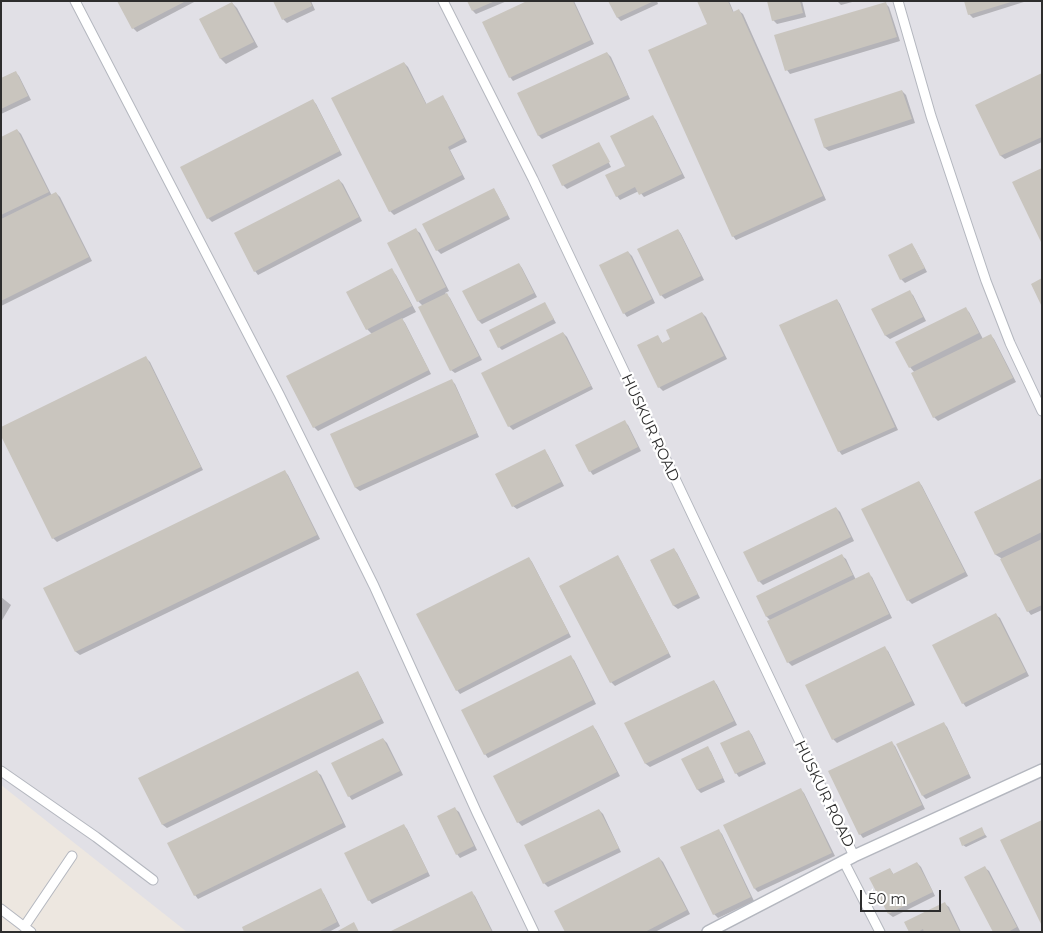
<!DOCTYPE html>
<style>
body{margin:0}
#map{position:relative;width:1043px;height:933px;overflow:hidden;background:#ede7e0;font-family:Montserrat,sans-serif}
canvas{display:block}
.frame{position:absolute;inset:0;border:2px solid #2d2d2d;pointer-events:none}
.scale{position:absolute;left:860px;top:890px;width:81px;height:22px;box-sizing:border-box;border:2px solid #2d2d2d;border-top:0;padding-left:6px;font-size:15px;line-height:18px;white-space:nowrap;color:#2d2d2d;-webkit-text-stroke:4px #fff;paint-order:stroke}
</style>
<div id="map">
<canvas width="1043" height="933"></canvas>
<div class="frame"></div>
<div class="scale">50 m</div>
</div>
<script>
const ctx = document.querySelector('canvas').getContext('2d');
ctx.lineJoin = 'round';
function fillPath(path, color) { ctx.fillStyle = color; ctx.fill(path, 'evenodd'); }
const shape = rows => new Path2D(rows.map(r => 'M' + r).join(''));
function stroke(path, color, width, dash) { ctx.strokeStyle = color; ctx.lineWidth = width; ctx.lineCap = dash ? 'butt' : 'round'; ctx.setLineDash(dash || []); ctx.stroke(path); }
function label(font, color, halo, rows, align = 'center') {
  ctx.font = font + ' Montserrat,sans-serif'; ctx.lineWidth = 4.5; ctx.setLineDash([]); ctx.textBaseline = 'middle'; ctx.strokeStyle = halo; ctx.fillStyle = color; for (const [text, x, y, turn = 0] of rows) {
    ctx.save(); ctx.translate(x, y); ctx.rotate((+turn || 0) * Math.PI / 180); ctx.textAlign = isNaN(turn) ? turn : align; if (halo) ctx.strokeText(text, 0, 0); ctx.fillText(text, 0, 0); ctx.restore();
  }
}
fillPath(shape([
 [1,1,1042,1,1042,932,187,932,1,785]
]), '#e1e0e6');
fillPath(shape([
 [119,1,196,1,137,32,133,28],
 [275,1,311,1,315,10,287,23,283,19],
 [469,1,507,1,476,14,473,11],
 [530,1,574,1,594,44,513,81,510,77],
 [610,1,657,1,658,4,621,21,618,18],
 [698,1,729,1,734,13,739,11,743,14,826,200,736,240,733,236,708,24],
 [768,1,802,1,806,17,777,24,773,20],
 [837,1,856,1,841,5],
 [965,1,1027,1,973,18,969,14],
 [232,3,237,8,258,47,226,64,221,59,201,20],
 [885,3,889,7,900,41,790,74,787,70],
 [607,53,611,57,630,99,542,139,539,136,519,94],
 [404,63,408,67,427,105,442,97,446,101,467,142,450,150,465,179,394,215,390,211],
 [15,72,19,76,31,100,1,114,1,79],
 [1042,74,1042,142,1005,159,1001,156,977,105],
 [902,91,906,95,915,123,829,151,825,148,815,120],
 [312,100,316,104,342,155,212,222,208,218],
 [653,117,656,120,685,178,644,197,639,191,620,200,617,196,626,166],
 [17,130,21,134,52,196,56,193,60,197,92,261,1,306,1,138],
 [599,143,611,167,567,189,563,185],
 [339,180,343,184,362,221,258,275,255,271],
 [494,190,497,194,510,219,441,254,437,250],
 [416,230,420,233,449,291,445,293,450,298,482,360,455,373,451,370,423,306,418,301],
 [678,230,681,234,704,280,665,299,661,295],
 [912,245,915,249,927,272,905,283,901,279],
 [628,252,632,256,655,303,627,317,624,313],
 [519,264,522,268,537,297,482,324,479,321,464,292],
 [391,270,396,275,416,312,402,319,405,323,431,374,318,431,314,427,372,334,367,329],
 [909,292,913,295,926,321,890,339,886,336,873,309],
 [837,300,840,304,898,430,842,455,839,451],
 [545,304,556,323,502,350,499,347],
 [965,309,969,312,983,339,990,335,994,339,1016,382,938,421,934,417,915,373,910,367],
 [702,313,706,317,727,359,663,391,659,387,658,337,663,344,672,340],
 [563,333,567,337,593,389,513,430,509,426],
 [146,358,150,362,203,470,57,542,53,538],
 [452,381,455,384,479,437,360,491,356,488,332,435],
 [624,422,628,425,641,451,593,475,590,471],
 [545,451,548,455,564,486,517,509,513,506],
 [285,472,288,475,320,539,80,655,76,652,45,588],
 [1042,479,1042,610,1031,615,1028,611,1001,558,996,555,975,512],
 [919,482,922,486,968,576,912,604,908,600],
 [836,508,840,512,854,541,763,585,759,581],
 [674,550,677,553,700,598,678,609,674,606,651,561],
 [842,556,846,559,856,580,868,574,872,577,892,618,792,666,788,662,768,622,771,621,767,617,758,597],
 [618,557,621,561,671,657,615,686,611,682],
 [529,558,532,562,571,637,460,694,457,690],
 [1,597,11,605,1,622],
 [996,615,1000,618,1029,676,966,707,963,703],
 [884,648,888,651,915,705,837,743,833,739],
 [570,657,574,660,596,704,488,758,485,754],
 [358,673,361,677,384,723,167,828,163,825,140,779],
 [714,681,717,685,737,725,650,767,646,764,626,724],
 [943,723,947,727,971,778,926,799,923,796],
 [592,726,596,730,620,776,522,826,518,822],
 [749,731,752,735,766,764,739,777,736,773],
 [383,739,387,743,403,775,352,800,349,796],
 [891,743,895,746,925,809,863,838,860,834],
 [707,748,711,752,725,782,701,793,698,790,683,759],
 [317,772,321,775,346,827,198,899,195,895],
 [801,790,804,793,835,856,758,892,755,889],
 [455,809,459,812,477,850,460,858,457,854],
 [599,810,603,814,621,852,548,887,544,883,526,845],
 [403,825,407,829,430,876,372,904,369,900],
 [981,829,987,837,966,847,963,845],
 [718,830,722,834,754,901,718,918,714,914],
 [659,858,663,862,690,914,655,932,566,932],
 [917,863,921,867,935,896,893,917,889,914,871,879,890,869,894,875],
 [985,868,989,871,1020,931,994,932],
 [320,890,324,894,340,926,329,932,246,932],
 [472,893,475,896,493,932,392,932],
 [945,904,949,907,961,932,910,932]
]), '#0003');
fillPath(shape([
 [117,1,186,1,132,29],
 [273,1,310,1,312,6,282,20],
 [467,1,495,1,472,11],
 [527,1,573,1,591,40,509,78,482,22],
 [608,1,654,1,617,18],
 [697,1,728,1,733,12,739,9,823,196,732,237,648,50,707,24],
 [767,1,800,1,803,13,772,21],
 [964,1,1011,1,1011,2,968,15],
 [232,2,254,42,220,59,199,19],
 [886,2,897,37,785,71,774,35],
 [607,52,628,95,538,136,517,93],
 [404,62,426,104,443,95,464,138,448,147,462,175,389,212,331,98],
 [16,71,28,96,1,109,1,78],
 [1042,73,1042,137,1000,156,975,105],
 [902,90,912,119,824,148,814,119],
 [313,99,340,151,207,219,180,167],
 [653,115,682,174,639,195,635,187,616,197,605,175,625,166,610,136],
 [17,129,49,192,1,215,1,137],
 [599,142,610,162,562,186,552,165],
 [1042,168,1042,244,1012,182],
 [339,179,359,217,254,272,234,233],
 [494,188,508,215,436,251,422,224],
 [56,192,89,257,1,301,1,219],
 [416,228,446,287,417,302,387,243],
 [678,229,701,276,660,296,637,249],
 [912,243,925,268,900,280,888,255],
 [628,251,652,299,623,314,599,265],
 [519,263,534,293,478,321,462,291],
 [392,268,412,306,366,330,346,292],
 [1042,278,1042,307,1031,284],
 [910,290,923,317,885,336,871,309],
 [447,293,479,356,450,371,418,307],
 [837,299,895,427,838,452,779,325],
 [545,302,554,319,498,348,489,330],
 [966,307,979,333,909,368,895,342],
 [702,312,724,356,658,388,637,345,658,335,662,343,670,339,666,330],
 [402,318,429,370,313,428,286,376],
 [563,332,591,386,508,427,481,373],
 [991,334,1013,378,933,418,911,373],
 [146,356,201,467,52,539,1,436,1,427],
 [452,379,477,433,355,488,330,434],
 [625,420,638,447,589,472,575,445],
 [545,449,561,482,512,507,495,474],
 [285,470,317,535,75,652,43,588],
 [1042,478,1042,532,995,555,974,512],
 [919,481,965,572,907,601,861,509],
 [836,507,851,537,758,582,743,552],
 [1042,539,1042,605,1027,612,1000,559],
 [674,548,698,594,673,606,650,560],
 [842,554,853,575,766,617,756,596],
 [618,555,669,653,610,683,559,586],
 [529,557,569,633,456,691,416,614],
 [869,572,889,614,787,663,767,621],
 [996,613,1026,672,962,704,932,645],
 [885,646,912,701,832,740,805,685],
 [571,655,593,700,484,755,461,710],
 [358,671,381,719,162,825,138,778],
 [714,680,734,721,645,764,624,723],
 [944,722,969,774,922,796,896,744],
 [593,725,617,772,517,823,493,776],
 [749,730,764,761,735,774,720,743],
 [383,738,400,771,348,797,331,763],
 [892,741,922,805,859,835,828,771],
 [708,746,723,778,697,790,681,759],
 [317,770,343,823,194,896,167,843],
 [801,788,832,853,754,889,723,825],
 [455,807,474,846,456,855,437,816],
 [599,809,619,848,543,884,524,845],
 [1042,820,1042,926,1000,840],
 [404,824,428,872,368,901,344,853],
 [982,827,985,835,962,846,959,838],
 [719,829,751,897,713,915,680,847],
 [659,857,687,910,645,932,565,932,554,911],
 [917,862,933,892,888,914,869,878,890,868,893,874],
 [985,866,1017,927,1008,932,993,932,964,877],
 [321,888,337,922,318,932,244,932,242,927],
 [472,891,492,932,389,932],
 [945,902,960,932,924,932,923,929,918,932,909,932,904,922],
 [354,922,359,932,336,932]
]), '#c9c5be');
const minor = shape([
 [75,1,279,394,374,586,477,813,534,932],
 [443,1,533,179,854,856],
 [898,1,931,116,986,281,1010,343,1042,411],
 [1,771,96,837,153,880],
 [844,862,880,932],
 [1,909,31,932],
 [24,927,72,856]
]);
const tertiary = shape([
 [708,932,854,856,1042,770]
]);
stroke(minor, '#b4b7bf', 11);
stroke(tertiary, '#b4b7bf', 14);
stroke(minor, '#fff', 9);
stroke(tertiary, '#fff', 11);
label('15px', '#2d2d2d', '#fff', [
 ["HUSKUR ROAD",650,428,65],
 ["HUSKUR ROAD",824,794,64]
]);
</script>
